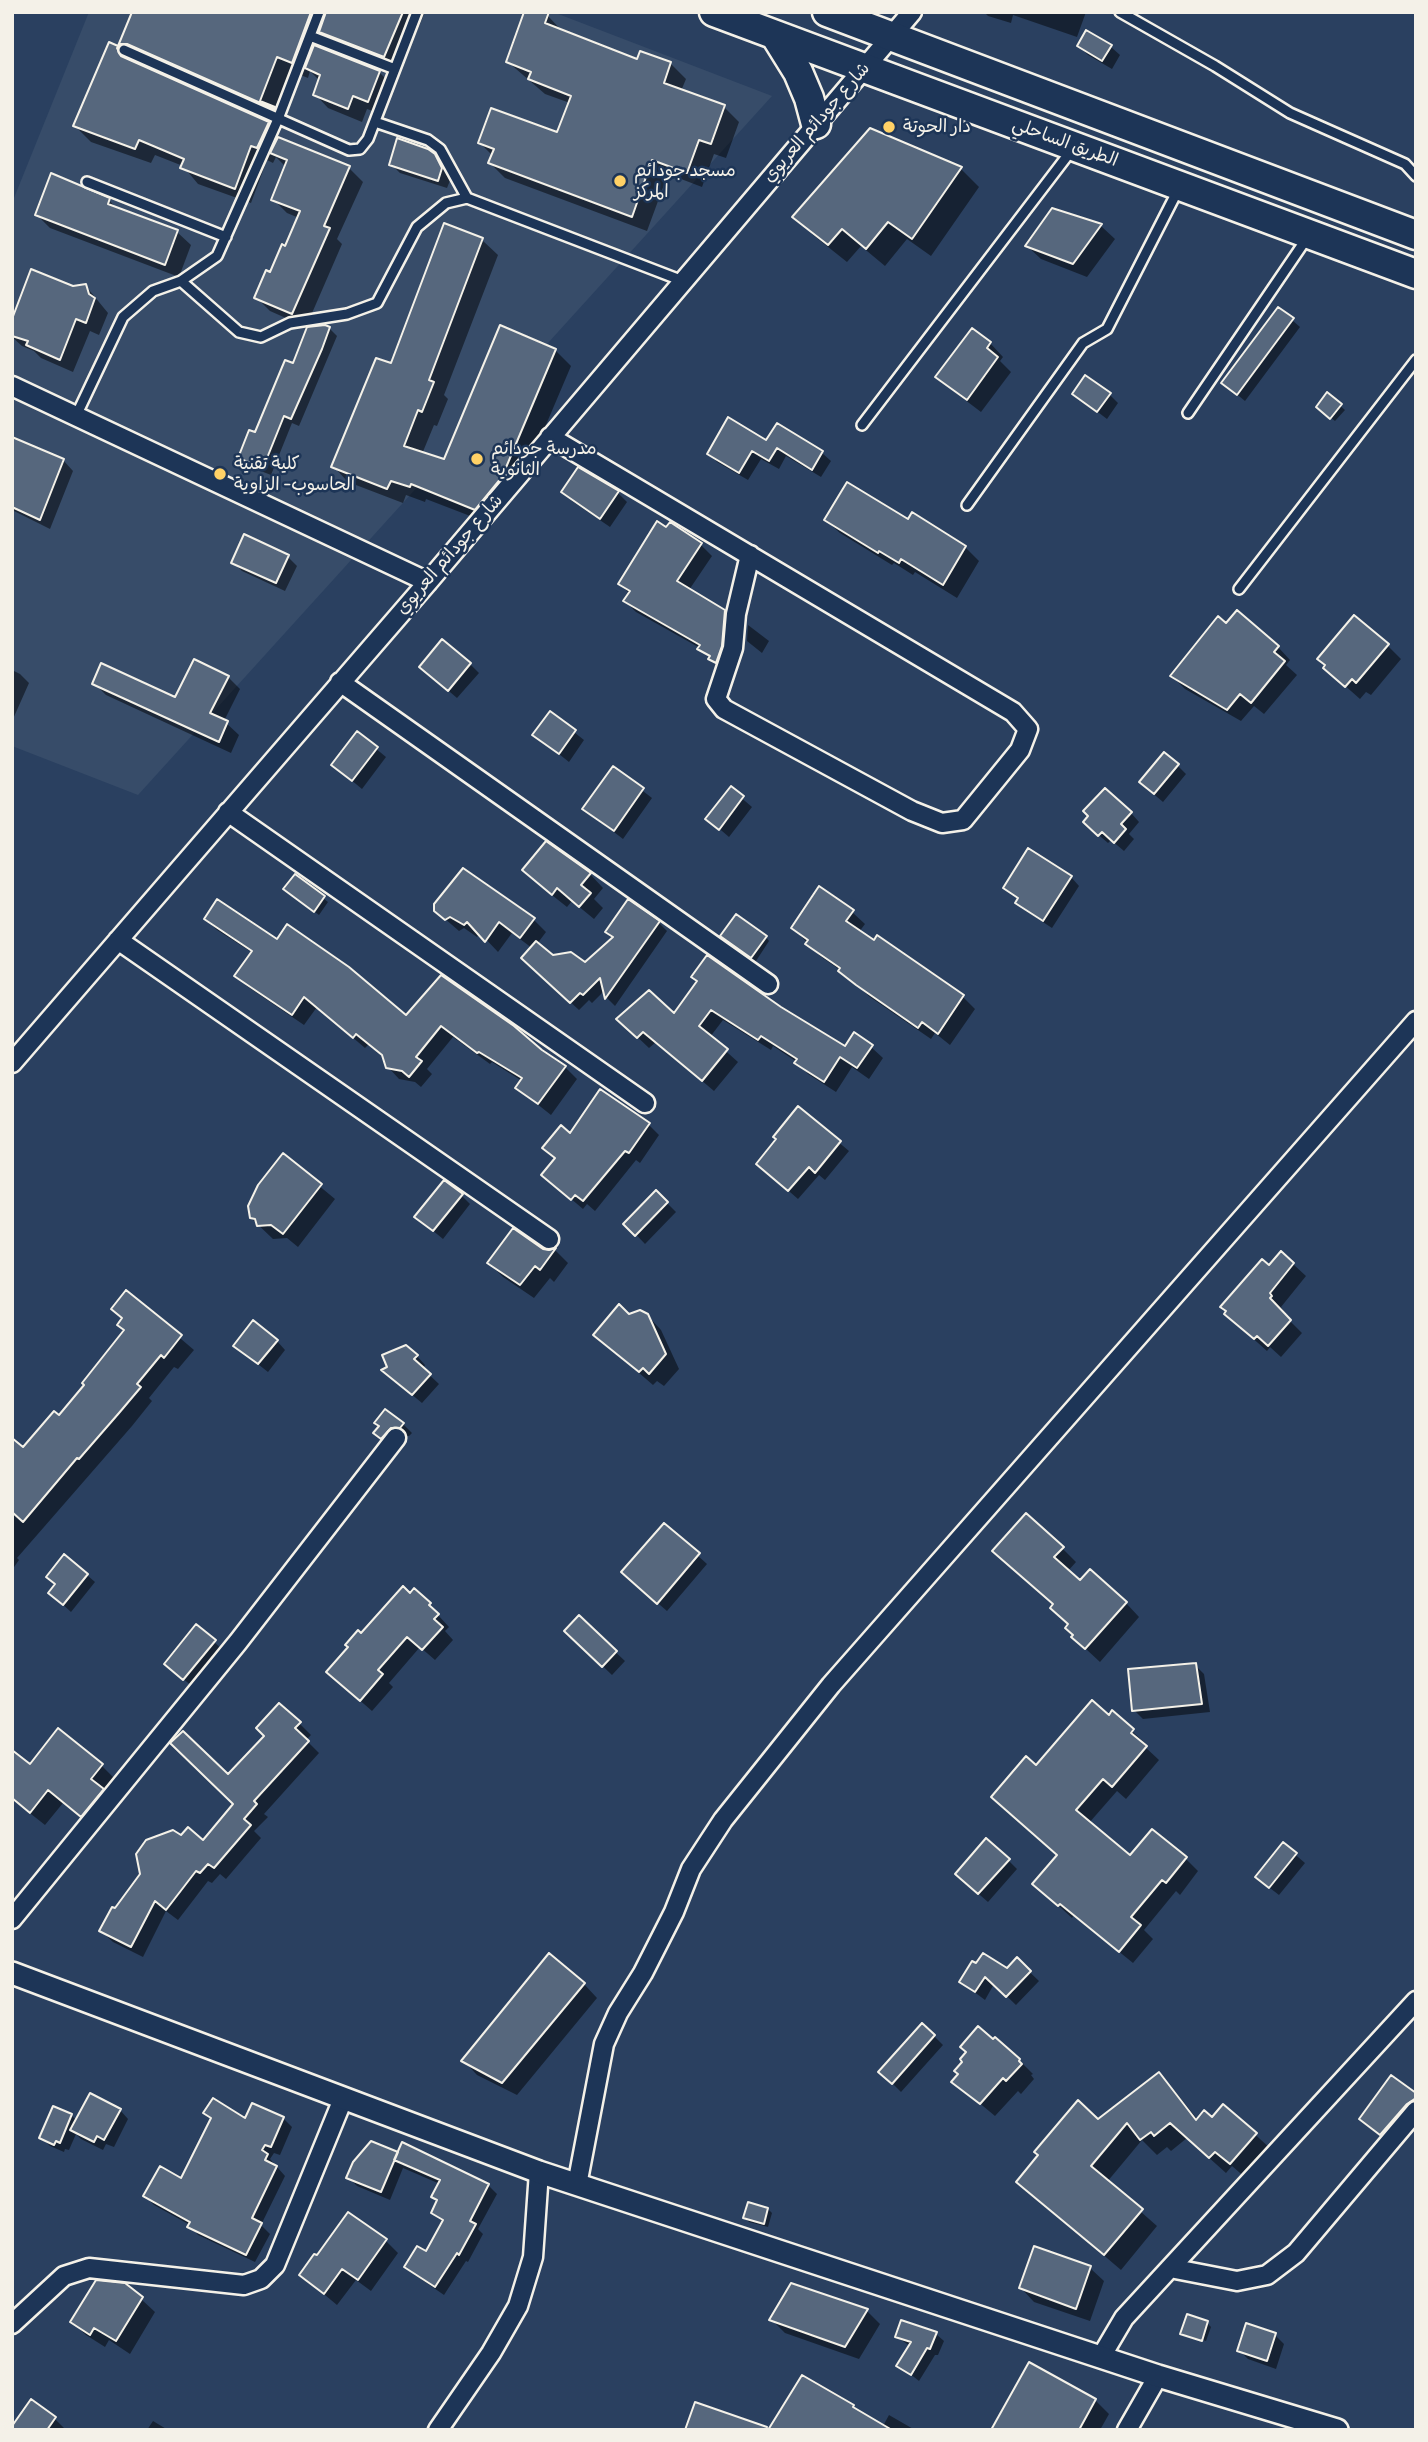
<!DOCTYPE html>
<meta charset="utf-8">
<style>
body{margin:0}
#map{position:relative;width:1428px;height:2442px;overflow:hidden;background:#2a4060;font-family:Pangolin,sans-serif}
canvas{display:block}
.frame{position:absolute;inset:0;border:14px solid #f4f1e8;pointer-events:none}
</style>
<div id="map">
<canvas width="1428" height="2442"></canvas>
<div class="frame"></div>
</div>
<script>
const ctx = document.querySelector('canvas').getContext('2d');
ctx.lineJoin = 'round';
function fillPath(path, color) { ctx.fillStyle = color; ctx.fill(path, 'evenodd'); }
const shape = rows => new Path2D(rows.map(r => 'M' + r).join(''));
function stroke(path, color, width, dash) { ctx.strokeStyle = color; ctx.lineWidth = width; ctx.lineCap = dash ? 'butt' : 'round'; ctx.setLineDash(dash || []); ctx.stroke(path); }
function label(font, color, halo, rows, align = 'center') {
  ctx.font = font + ' Pangolin,"Playpen Sans Arabic",sans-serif'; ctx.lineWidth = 5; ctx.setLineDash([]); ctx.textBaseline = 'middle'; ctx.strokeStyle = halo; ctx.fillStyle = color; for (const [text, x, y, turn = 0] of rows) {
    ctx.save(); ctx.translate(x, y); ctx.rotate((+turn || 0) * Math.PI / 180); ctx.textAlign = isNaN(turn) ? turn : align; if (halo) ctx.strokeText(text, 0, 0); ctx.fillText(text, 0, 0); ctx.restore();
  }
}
fillPath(shape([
 [89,12,553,12,772,96,138,795,12,746,12,203]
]), '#374c69');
fillPath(shape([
 [132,12,425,12,400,72,337,47,325,35,319,49,379,72,393,86,381,114,367,109,362,122,328,108,315,94,320,81,310,71,308,78,293,72,277,111,289,123,136,59,134,64,268,124,283,141,349,168,363,182,337,239,342,244,306,327,270,311,256,297,286,248,299,218,287,213,273,199,286,167,276,157,273,163,267,160,251,203,198,184,183,166,155,155,151,163,91,142,75,126,110,45,119,48],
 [538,12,548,16,563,32,638,61,641,53,671,64,686,79,681,91,724,107,739,122,726,158,714,154,702,187,668,174,647,231,505,178,490,163,493,156,480,143,558,135,570,103,545,94,508,62],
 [984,12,1086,12,1077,37,1013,15,1011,23,988,16],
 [1079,46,1111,47,1120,55,1112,69,1088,55],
 [433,155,443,165,451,178,447,188,400,173,391,164],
 [961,169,979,187,931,256,907,239,885,266,861,246,847,262,813,235,795,216],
 [109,200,118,210,177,232,191,245,179,277,50,228,37,215],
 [1053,210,1101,226,1115,239,1087,277,1041,259,1027,246],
 [482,240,498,255,444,395,448,399,437,426,434,425,422,454,445,461,555,350,571,366,517,493,491,524,426,499,425,502,406,495,403,503,348,482,333,466,392,365],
 [85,285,108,313,99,335,90,331,73,372,41,358,34,351,22,346,12,337,12,324,73,288],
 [1292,320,1300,327,1245,401,1223,383],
 [329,328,337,336,299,426,292,423,271,475,248,466,240,458,294,365],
 [990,343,1003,357,1000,361,1011,372,981,412,952,390,938,376],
 [1074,394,1109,394,1118,403,1107,419],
 [1328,395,1345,410,1335,421,1322,411],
 [777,425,822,453,831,461,821,477,786,456,779,469,761,459,748,480,717,462,709,453,767,442],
 [12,437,63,460,73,471,50,529,12,510],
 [579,469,618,493,627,502,610,527,572,501,563,492],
 [826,520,908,522,965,547,979,561,957,598,915,572,913,575,894,563,892,565,840,533],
 [701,545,712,556,689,590,724,611,736,623,721,670,700,648,636,612,625,601,630,594,620,584],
 [288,557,297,566,285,591,242,571,233,562],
 [748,625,769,641,762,653,747,641],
 [1226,625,1278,647,1290,660,1286,665,1297,675,1264,714,1254,706,1241,721,1185,689,1172,676],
 [1388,646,1401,659,1371,695,1366,692,1360,699,1325,668],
 [470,664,479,673,457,698,430,675],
 [12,670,20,674,29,683,13,719],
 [228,677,240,689,224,721,239,735,231,753,106,695,94,683,176,699],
 [550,713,584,740,569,762,535,735],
 [357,733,386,757,362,789,333,765],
 [1177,765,1186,774,1163,802,1150,791],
 [613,768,652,798,623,839,584,809],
 [731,789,752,807,729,837,708,819],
 [1131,813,1139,822,1129,834,1134,839,1124,851,1111,840,1108,843,1094,831],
 [590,874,603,888,594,899,603,908,594,919,572,901,567,907,538,884],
 [295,876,328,902,319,915,289,893],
 [1071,877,1079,886,1052,928,1026,911,1017,902,1019,900,1005,888],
 [436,911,534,920,546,932,537,944,552,957,585,964,614,938,607,931,659,923,667,931,615,1006,607,998,605,990,592,1003,589,1000,579,1010,532,967,532,948,512,933,498,952,480,933,477,937,464,928,459,931],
 [852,912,865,924,859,932,874,943,878,938,963,997,975,1009,950,1045,935,1033,931,1039,870,997,840,970,820,956,793,928],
 [206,919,278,941,407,1017,442,977,565,1067,577,1079,551,1115,517,1088,522,1081,492,1062,490,1064,453,1037,427,1069,432,1074,421,1087,415,1082,399,1079,388,1067,385,1057,369,1044,365,1048,317,1007,304,1025,248,987,237,976,253,953,217,930],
 [766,937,769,941,756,961,726,940],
 [699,982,780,1008,846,1048,871,1047,883,1058,869,1079,852,1067,836,1092,808,1074,797,1062,773,1046,771,1050,723,1020,710,1037,738,1062,714,1091,656,1042,649,1048,630,1030,674,1016],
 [799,1109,849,1151,825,1180,819,1175,798,1199,767,1172],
 [649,1125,659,1135,640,1163,636,1160,595,1211,587,1204,583,1209,543,1175,556,1160,545,1148],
 [283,1156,335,1199,298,1247,287,1238,273,1239,251,1218],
 [656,1192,676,1212,645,1244,626,1224],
 [462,1196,470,1204,443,1239,426,1225],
 [542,1250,549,1252,555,1250,568,1263,554,1282,550,1278,534,1298,503,1277,489,1263],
 [1281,1253,1306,1276,1281,1307,1290,1321,1302,1333,1281,1357,1270,1347,1267,1351,1239,1326,1269,1267],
 [126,1292,194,1350,178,1369,174,1367,149,1398,152,1401,132,1426,17,1558,19,1560,12,1570,12,1471,86,1385,126,1331,124,1319],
 [647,1315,661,1330,679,1369,664,1386,657,1381,653,1385,595,1335,628,1316],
 [277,1341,285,1350,268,1372,235,1346],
 [417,1356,425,1365,423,1369,439,1384,422,1403,393,1379],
 [403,1424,412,1433,409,1436,400,1436,385,1442,376,1433,380,1427],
 [664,1525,707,1564,667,1611,632,1581],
 [1062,1548,1076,1562,1068,1571,1081,1582,1126,1603,1139,1617,1100,1662,1073,1637,1075,1635,1069,1625,1054,1605,1008,1565],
 [87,1575,95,1582,71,1612,58,1600],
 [410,1595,426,1602,449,1627,445,1631,453,1640,435,1660,420,1647,389,1683,393,1687,372,1711,340,1683],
 [579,1618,625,1661,612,1675,566,1631],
 [214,1642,223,1650,193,1687,175,1672],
 [1195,1665,1204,1674,1210,1712,1143,1719,1134,1710],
 [1112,1713,1146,1744,1144,1746,1159,1760,1126,1799,1117,1791,1089,1823,1130,1858,1185,1858,1198,1871,1180,1895,1176,1891,1144,1930,1153,1939,1133,1963,1074,1915,1072,1918,1035,1884,1059,1856,1036,1767],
 [299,1723,311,1735,306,1740,319,1753,264,1814,268,1817,254,1831,261,1838,226,1879,220,1874,212,1883,208,1881,178,1920,166,1911,143,1957,113,1942,101,1931,115,1910,182,1838,203,1842,236,1804,228,1777],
 [101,1765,115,1779,96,1829,63,1803,45,1825,12,1799,12,1766],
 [1284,1845,1305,1863,1279,1895,1266,1885],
 [1008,1860,1017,1869,988,1902,966,1883],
 [1017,1960,1039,1981,1016,2005,994,1984,985,2000,961,1982,1007,1970],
 [584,1984,597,1998,517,2095,477,2075,464,2061],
 [934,2036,943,2045,901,2092,881,2072],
 [1019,2060,1033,2074,1031,2075,1034,2079,1021,2094,1018,2091,995,2116,953,2081],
 [1158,2075,1174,2090,1198,2120,1212,2120,1224,2106,1272,2150,1247,2179,1232,2166,1226,2173,1187,2138,1171,2151,1167,2147,1157,2155,1142,2140,1107,2182,1157,2226,1121,2270,1018,2182],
 [1416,2095,1416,2113,1390,2143,1361,2119],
 [120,2110,128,2119,114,2147,106,2144,103,2150,81,2139,76,2134,69,2150,65,2149,64,2152,50,2146,41,2137,71,2115,77,2121],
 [205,2113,246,2121,283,2118,292,2127,280,2155,274,2153,270,2159,285,2176,261,2225,270,2234,255,2262,198,2235,190,2225,154,2205,145,2196,182,2181,212,2119],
 [372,2143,488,2185,497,2194,478,2229,483,2234,468,2262,466,2261,444,2295,415,2275,406,2266,426,2254,444,2223,433,2213,438,2201,440,2184,403,2168,390,2200,357,2186,349,2178],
 [768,2209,772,2213,768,2227,749,2222,745,2218],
 [349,2214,386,2241,398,2253,371,2291,356,2280,337,2305,301,2275,317,2258],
 [1035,2248,1090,2268,1104,2281,1090,2321,1034,2302,1021,2288],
 [141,2299,155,2312,130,2354,109,2340,105,2347,86,2335,72,2322],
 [867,2311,880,2324,859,2359,785,2333,772,2320],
 [1207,2323,1211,2327,1206,2341,1182,2333],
 [936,2334,944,2341,938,2355,935,2355,919,2381,899,2365,910,2346,897,2337],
 [1275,2335,1284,2344,1276,2369,1248,2359,1239,2350],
 [1095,2400,1109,2414,1100,2430,990,2430,1000,2413],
 [853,2406,860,2413,883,2426,889,2415,915,2430,786,2430],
 [55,2419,64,2428,62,2430,12,2430],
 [153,2421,168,2430,147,2430]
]), '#0007');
const building = shape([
 [132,12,311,12,292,63,277,57,260,101,275,107,274,109,127,44,120,44,117,48,121,56,269,122,257,148,251,146,235,189,180,168,184,159,139,140,135,149,73,126,109,42,118,46,132,12],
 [326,12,403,12,384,57,319,32,326,12],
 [524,12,549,12,545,23,637,59,640,51,671,62,664,83,725,105,711,144,699,140,687,173,652,160,632,217,488,163,494,149,478,143,491,108,557,132,571,96,528,79,531,72,506,62,524,12],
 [1086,30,1112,45,1102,61,1077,46,1086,30],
 [314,45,380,71,368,102,353,96,348,109,313,95,320,75,305,68,314,45],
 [870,128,962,167,912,239,888,222,866,249,842,229,828,245,792,217,870,128],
 [278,137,350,166,324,226,330,228,292,314,254,298,266,270,270,272,282,244,285,246,300,211,271,200,287,160,270,153,278,137],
 [397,138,428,149,435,154,442,168,438,181,389,165,397,138],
 [51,173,110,198,108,204,178,230,165,265,35,215,51,173],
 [1052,208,1102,224,1073,264,1025,246,1052,208],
 [444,223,483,238,429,380,434,382,422,412,418,410,404,446,444,459,500,325,556,349,502,477,475,510,411,484,410,487,391,481,387,489,331,467,376,358,391,363,444,223],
 [31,269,73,286,86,284,89,294,95,298,86,323,76,319,60,360,26,345,28,341,12,336,12,319,31,269],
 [1278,307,1294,318,1237,395,1221,383,1278,307],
 [325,325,330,327,322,349,291,419,284,416,263,468,238,458,249,430,255,432,285,360,293,363,307,327,325,325],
 [972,328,991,342,987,348,998,357,967,400,935,377,972,328],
 [1085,375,1111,393,1097,412,1072,394,1085,375],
 [1327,392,1342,404,1330,419,1316,407,1327,392],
 [728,417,766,440,777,423,823,451,812,470,777,448,769,461,752,451,739,473,707,454,728,417],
 [12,437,64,459,40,520,12,507,12,437],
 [578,467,619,491,600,519,561,492,578,467],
 [847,482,908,519,912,512,966,546,943,585,901,559,899,563,879,551,878,553,824,520,847,482],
 [657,521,666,527,670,522,702,543,677,581,725,610,722,646,716,663,708,659,710,656,697,649,700,645,623,601,630,591,618,584,657,521],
 [244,534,289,555,276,583,231,563,244,534],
 [1237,610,1279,646,1274,652,1285,661,1251,703,1240,694,1227,710,1170,676,1218,616,1226,623,1237,610],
 [1354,615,1389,644,1356,683,1352,679,1345,687,1323,668,1325,665,1317,659,1354,615],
 [442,639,471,663,448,691,419,667,442,639],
 [194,659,229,676,210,713,228,721,219,742,92,684,101,663,175,697,194,659],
 [550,711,576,730,559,754,532,735,550,711],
 [357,731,378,747,352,781,331,765,357,731],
 [1164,752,1179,764,1154,794,1139,782,1164,752],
 [613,766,644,788,614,831,582,809,613,766],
 [731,786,744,796,719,830,705,819,731,786],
 [1105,788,1132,812,1121,824,1126,829,1114,843,1102,832,1098,836,1083,822,1088,816,1083,811,1105,788],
 [546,841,591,873,581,885,591,893,579,907,557,888,552,895,522,870,546,841],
 [1028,848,1072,876,1043,921,1015,903,1018,898,1003,888,1028,848],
 [463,868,535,918,520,938,499,922,485,942,467,922,464,925,450,917,445,920,434,911,434,904,463,868],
 [295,874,325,896,314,912,283,889,295,874],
 [819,886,854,910,846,921,874,940,877,935,964,995,938,1034,922,1022,918,1028,856,985,838,971,840,968,805,944,808,940,791,928,819,886],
 [217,899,277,939,287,924,349,967,406,1015,441,975,514,1026,542,1050,566,1066,538,1104,515,1088,522,1078,479,1052,477,1053,441,1026,416,1057,422,1061,409,1077,402,1071,386,1068,382,1055,356,1034,353,1038,304,997,292,1015,234,976,252,951,204,919,217,899],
 [628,899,660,921,605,999,600,978,583,995,580,993,570,1003,521,958,536,941,553,955,571,952,585,962,613,937,605,932,628,899],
 [736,914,767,936,751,958,720,936,736,914],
 [707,955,781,1007,845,1046,854,1032,873,1045,857,1068,840,1057,824,1082,794,1063,797,1059,761,1036,758,1040,711,1010,699,1026,728,1049,702,1081,643,1032,637,1038,616,1019,649,990,674,1013,697,981,691,977,707,955],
 [600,1089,650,1123,629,1153,625,1151,583,1201,575,1195,571,1200,541,1175,555,1158,542,1148,561,1125,570,1133,600,1089],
 [798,1106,841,1141,815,1173,809,1167,788,1191,756,1164,776,1139,773,1137,798,1106],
 [283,1153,322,1184,283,1234,271,1225,257,1226,255,1219,250,1218,248,1206,258,1185,283,1153],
 [444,1180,463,1194,433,1231,414,1217,444,1180],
 [656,1190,668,1202,635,1236,623,1224,656,1190],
 [513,1228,543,1249,549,1250,556,1248,540,1270,535,1266,520,1285,487,1263,513,1228],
 [1281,1251,1294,1263,1270,1293,1272,1296,1270,1298,1291,1320,1268,1346,1257,1336,1254,1339,1224,1314,1226,1311,1220,1307,1262,1259,1269,1265,1281,1251],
 [126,1290,182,1335,164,1358,161,1355,137,1384,141,1387,119,1413,79,1459,77,1458,23,1522,12,1512,12,1438,23,1447,54,1411,59,1415,84,1385,82,1383,124,1330,117,1325,122,1318,111,1309,126,1290],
 [619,1304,629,1314,640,1310,648,1314,666,1354,649,1374,643,1368,639,1372,593,1335,619,1304],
 [253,1320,278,1340,258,1364,233,1346,253,1320],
 [406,1345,418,1355,414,1359,431,1374,412,1395,381,1370,387,1367,382,1355,406,1345],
 [385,1409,404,1423,400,1428,391,1428,381,1439,373,1433,379,1426,374,1423,385,1409],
 [1026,1513,1064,1547,1054,1557,1080,1580,1090,1569,1127,1602,1085,1649,1071,1637,1073,1635,1065,1628,1068,1624,1050,1608,1053,1604,992,1551,1026,1513],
 [664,1523,700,1553,657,1604,621,1572,664,1523],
 [64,1554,88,1574,63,1605,48,1593,55,1584,46,1577,64,1554],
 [403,1586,410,1593,414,1588,431,1603,429,1605,439,1614,434,1619,443,1627,422,1650,407,1637,378,1670,383,1674,360,1701,326,1672,348,1647,345,1645,358,1630,361,1633,403,1586],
 [579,1615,617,1651,602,1667,564,1631,579,1615],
 [196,1624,216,1640,183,1680,164,1664,196,1624],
 [1196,1663,1202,1704,1132,1711,1128,1669,1196,1663],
 [1092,1700,1109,1715,1112,1710,1134,1729,1131,1733,1147,1746,1112,1787,1103,1779,1076,1810,1130,1855,1152,1829,1187,1857,1166,1883,1162,1880,1131,1917,1141,1925,1119,1952,1060,1904,1058,1906,1032,1884,1057,1855,991,1797,1026,1756,1036,1765,1092,1700],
 [279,1703,301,1722,295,1728,309,1741,254,1801,257,1804,244,1819,251,1825,214,1868,208,1864,200,1873,196,1871,166,1910,155,1901,131,1947,99,1931,112,1907,115,1908,140,1874,136,1854,146,1840,173,1830,181,1835,188,1827,203,1840,233,1804,170,1743,183,1731,228,1774,264,1736,256,1728,279,1703],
 [58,1728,103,1764,91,1779,104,1789,81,1817,48,1790,30,1813,12,1798,12,1750,30,1764,58,1728],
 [986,1838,1010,1859,978,1894,955,1874,986,1838],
 [1283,1842,1297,1853,1269,1888,1255,1877,1283,1842],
 [549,1953,585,1983,502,2083,461,2061,549,1953],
 [983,1953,1007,1968,1017,1957,1031,1971,1006,1997,985,1977,975,1992,959,1982,972,1961,976,1963,983,1953],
 [922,2023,935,2035,892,2084,878,2072,922,2023],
 [978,2026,993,2039,995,2037,1020,2059,1019,2061,1022,2064,1006,2081,1003,2078,980,2104,951,2082,958,2074,954,2071,962,2062,960,2059,966,2052,960,2047,978,2026],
 [1159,2072,1196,2120,1204,2110,1212,2117,1223,2104,1257,2133,1230,2164,1215,2152,1209,2158,1170,2123,1154,2136,1151,2132,1140,2140,1127,2123,1091,2166,1143,2209,1104,2255,1016,2182,1038,2155,1034,2152,1078,2100,1098,2119,1159,2072],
 [1391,2075,1416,2093,1416,2098,1407,2104,1380,2135,1359,2119,1391,2075],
 [90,2093,121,2109,104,2140,97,2136,94,2142,70,2130,90,2093],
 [213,2098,245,2118,252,2103,284,2117,271,2147,265,2145,262,2150,268,2154,265,2160,277,2166,252,2218,262,2223,246,2255,187,2227,190,2222,143,2196,160,2166,181,2178,211,2118,203,2113,213,2098],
 [53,2106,72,2114,60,2143,56,2141,54,2145,39,2138,53,2106],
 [371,2141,398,2152,381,2192,346,2178,353,2162,371,2141],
 [402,2142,489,2184,470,2221,476,2224,459,2255,457,2253,435,2287,404,2267,417,2246,426,2251,443,2220,431,2213,437,2200,431,2197,440,2180,394,2160,402,2142],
 [748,2202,768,2208,764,2224,743,2218,748,2202],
 [348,2212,387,2239,358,2280,342,2269,324,2294,299,2275,314,2254,317,2255,348,2212],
 [1034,2246,1091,2266,1076,2309,1019,2288,1034,2246],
 [96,2280,125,2283,143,2297,116,2341,94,2328,90,2335,70,2322,96,2280],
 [791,2283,868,2309,845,2347,769,2320,791,2283],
 [1187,2314,1208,2321,1202,2341,1180,2334,1187,2314],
 [901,2320,937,2332,930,2349,927,2348,911,2375,896,2366,911,2342,895,2337,901,2320],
 [1246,2323,1276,2333,1267,2361,1237,2351,1246,2323],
 [1029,2362,1096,2399,1079,2430,991,2430,1029,2362],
 [802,2375,854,2405,853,2407,892,2430,768,2430,802,2375],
 [31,2399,56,2417,47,2430,12,2430,12,2426,31,2399],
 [695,2402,767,2427,766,2430,685,2430,695,2402]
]);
fillPath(building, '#56677d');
stroke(building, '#f4f1e8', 2);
const service = shape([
 [1120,12,1215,66,1290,113,1405,164,1416,176],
 [310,36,395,69],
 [124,50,349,150,360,149,368,139,417,12],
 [375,122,428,140,440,149,467,198],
 [87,182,226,237],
 [181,281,239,332,261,337,290,323,347,314,377,303,417,227,446,203,467,198,683,281],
 [1188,413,1307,238],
 [76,416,123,317,153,291,181,281,217,256,278,119,319,12],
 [862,425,1071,151],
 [967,505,1083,343,1107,329,1178,190],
 [1239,589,1416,360]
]);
const minor = shape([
 [12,386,428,582],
 [550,437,626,482,1013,712,1028,729,1020,750,963,820,942,823,912,811,724,709,716,699,733,648,736,614,750,555],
 [340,682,768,984],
 [228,812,645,1103],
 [118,940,549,1239],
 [12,1063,428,582,912,12],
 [12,1919,238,1642,396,1438],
 [577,2185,604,2044,618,2013,643,1973,674,1912,691,1869,723,1820,831,1685,1416,1021],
 [1170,2268,1237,2281,1267,2275,1296,2253,1416,2111],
 [12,2324,64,2276,89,2268,244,2285,261,2279,275,2265,343,2099],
 [1101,2357,1124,2318,1416,2001],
 [438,2430,491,2353,518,2306,533,2257,539,2172],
 [1127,2430,1158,2376]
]);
const tertiary = shape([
 [12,1973,539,2172,1158,2376,1337,2430]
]);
const trunk = shape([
 [714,12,1416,274],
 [827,12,1416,235],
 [775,35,798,72,809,98,816,124]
]);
stroke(service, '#f4f1e8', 14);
stroke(minor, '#f4f1e8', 23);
stroke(tertiary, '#f4f1e8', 26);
stroke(trunk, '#f4f1e8', 33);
stroke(service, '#1d3557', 9);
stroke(minor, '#1d3557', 18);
stroke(tertiary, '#1d3557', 21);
stroke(trunk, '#1d3557', 28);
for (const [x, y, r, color] of [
 [889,127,7,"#ffd166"],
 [620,181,7,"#ffd166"],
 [477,459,7,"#ffd166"],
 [220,474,7,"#ffd166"]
]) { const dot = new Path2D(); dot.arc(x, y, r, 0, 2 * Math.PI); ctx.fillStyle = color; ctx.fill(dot); stroke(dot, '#1d3557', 2.5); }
label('18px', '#f4f1e8', '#1d3557', [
 ["شارع جودائم العريوي",817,123,-49],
 ["الطريق الساحلي",1065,143,20],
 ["شارع جودائم العريوي",450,555,-49]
]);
label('18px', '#f4f1e8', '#1d3557', [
 ["دار الحوتة",903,127],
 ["مسجد جودائم",634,171],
 ["المركز",634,192],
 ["مدرسة جودائم",491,449],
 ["الثانوية",491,470],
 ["كلية تقنية",234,464],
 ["الحاسوب- الزاوية",234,485]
], 'left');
</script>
